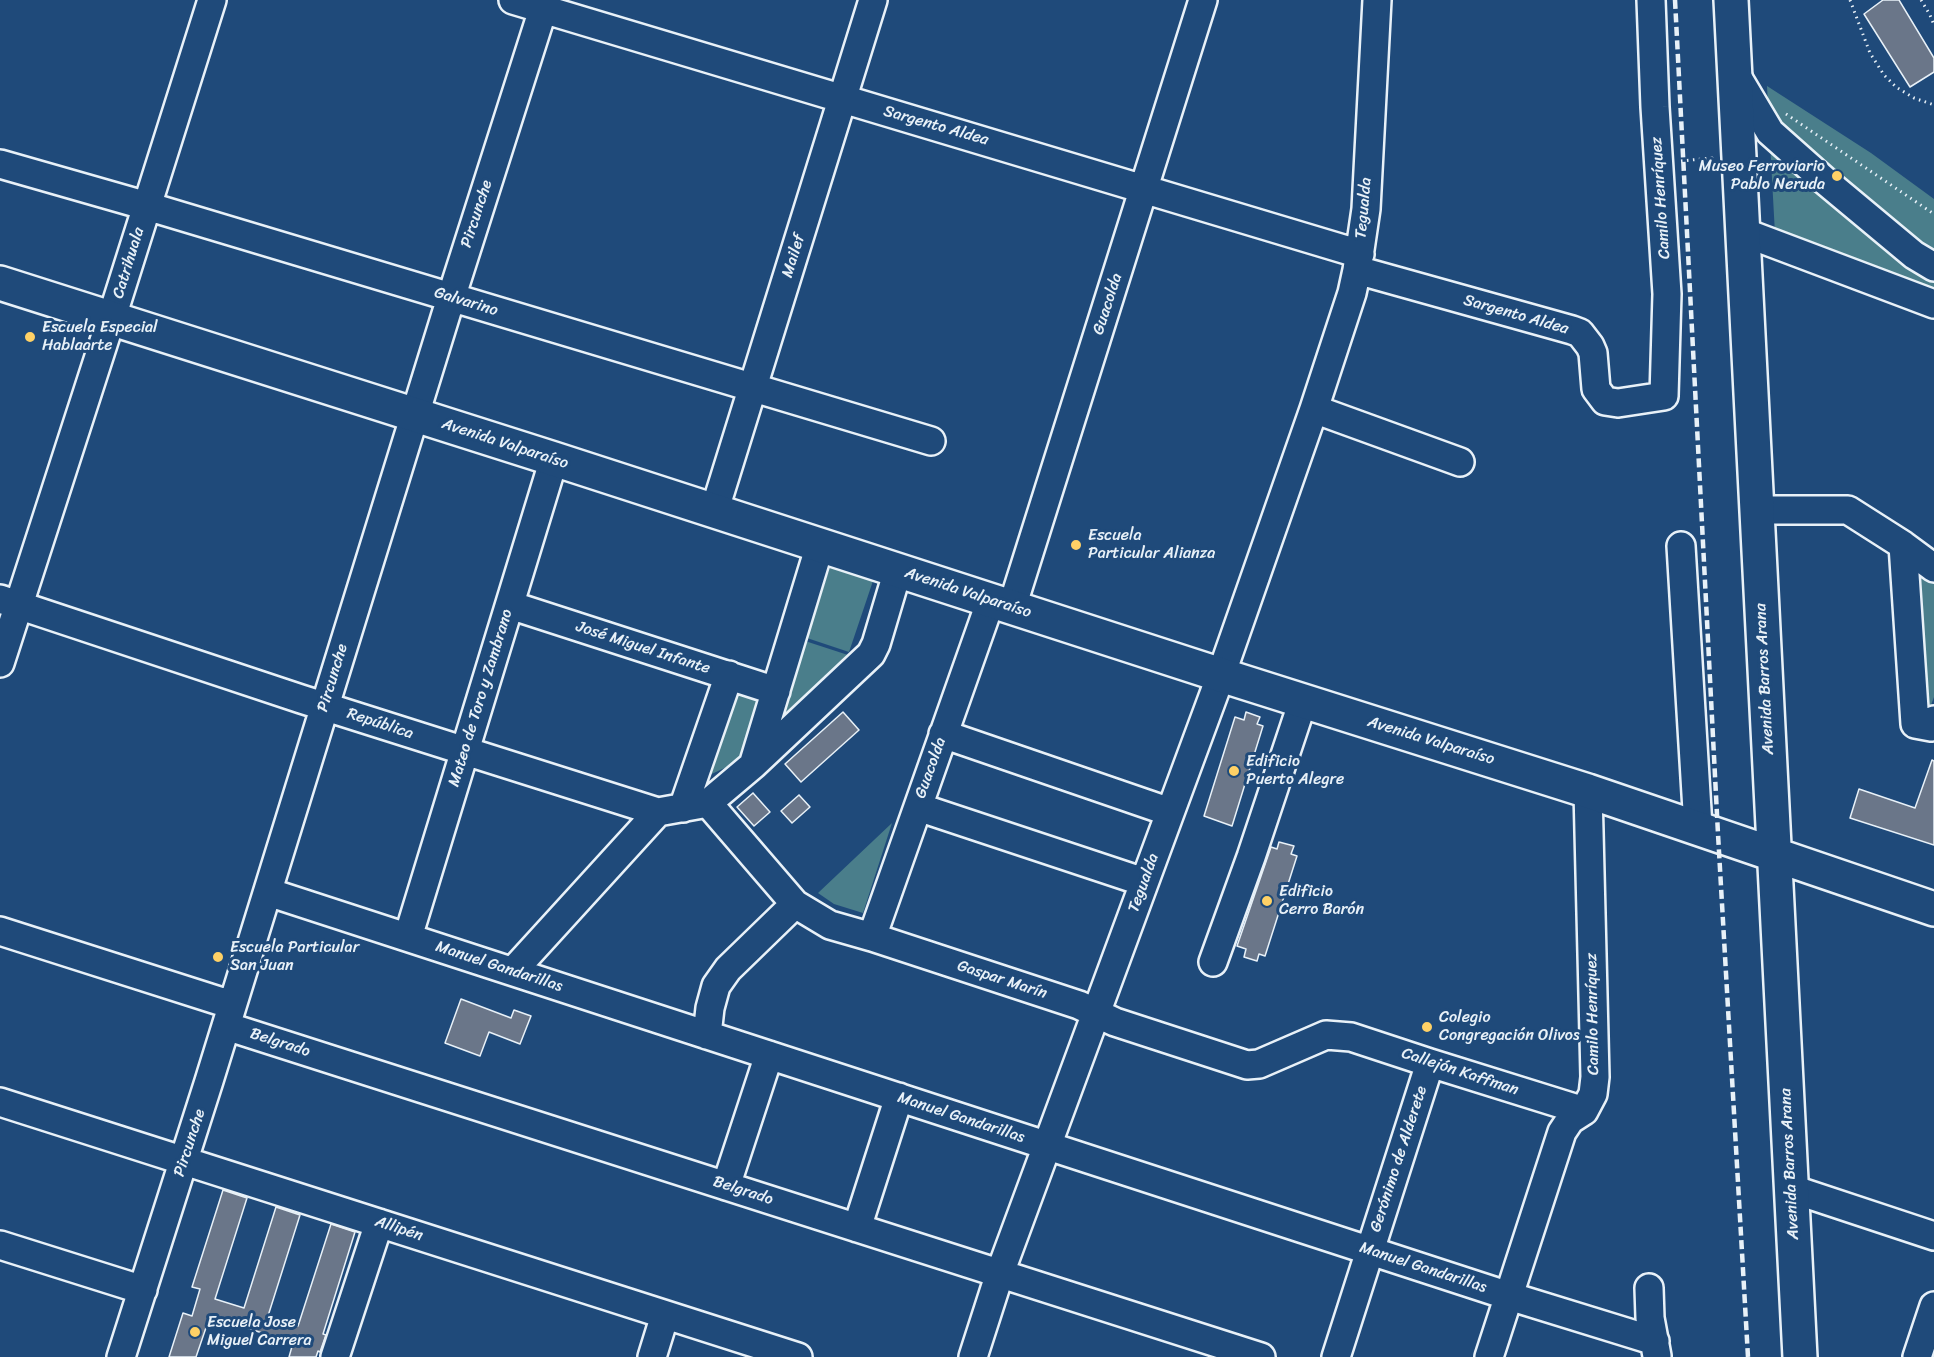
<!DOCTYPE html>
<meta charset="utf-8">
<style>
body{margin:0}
canvas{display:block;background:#1f4a7a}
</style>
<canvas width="1934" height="1357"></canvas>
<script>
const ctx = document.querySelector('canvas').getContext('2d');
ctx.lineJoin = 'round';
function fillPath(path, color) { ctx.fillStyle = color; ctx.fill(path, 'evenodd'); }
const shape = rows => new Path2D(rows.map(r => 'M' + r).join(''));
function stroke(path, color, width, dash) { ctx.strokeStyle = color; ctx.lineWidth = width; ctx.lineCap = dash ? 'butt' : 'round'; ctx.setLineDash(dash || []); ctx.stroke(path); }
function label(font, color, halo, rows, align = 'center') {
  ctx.font = font + ' Sriracha,sans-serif'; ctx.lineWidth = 6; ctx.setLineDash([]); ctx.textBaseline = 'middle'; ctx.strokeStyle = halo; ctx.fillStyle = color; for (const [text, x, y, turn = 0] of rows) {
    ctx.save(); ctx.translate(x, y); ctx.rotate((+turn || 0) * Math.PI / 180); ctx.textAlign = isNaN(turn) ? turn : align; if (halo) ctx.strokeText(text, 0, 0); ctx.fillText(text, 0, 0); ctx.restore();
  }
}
fillPath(shape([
 [1767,86,1871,153,1934,199,1934,298,1775,234],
 [832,561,875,575,849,652,807,638],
 [1910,566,1934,583,1934,697,1928,713,1925,715],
 [805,641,848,655,780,718],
 [735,675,771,687,748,757,701,779],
 [892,823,863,913,834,904,818,893]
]), '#4a7e8b');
const building = shape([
 [1883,0,1899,0,1934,58,1934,72,1910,87,1864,14,1883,0],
 [843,712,859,730,801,782,785,764,843,712],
 [1246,712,1260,717,1257,724,1263,726,1232,826,1204,816,1235,717,1244,720,1246,712],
 [1932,760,1934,761,1934,845,1850,818,1859,789,1915,808,1932,760],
 [753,793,770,812,754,826,737,807,753,793],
 [799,795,810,807,792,823,781,811,799,795],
 [1279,842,1294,846,1291,854,1297,856,1265,956,1259,954,1257,961,1244,957,1246,949,1237,946,1271,847,1277,849,1279,842],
 [461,999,511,1018,514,1010,531,1016,520,1044,489,1032,480,1056,445,1043,461,999],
 [223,1190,247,1198,215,1299,244,1308,276,1207,300,1215,268,1316,298,1326,331,1224,355,1232,323,1334,326,1335,320,1352,318,1351,316,1357,289,1357,293,1343,210,1316,196,1357,169,1357,183,1313,192,1316,200,1289,192,1287,223,1190]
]);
fillPath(building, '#6a7689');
stroke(building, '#e8f1f8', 1.5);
const minor = shape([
 [513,0,1360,254],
 [1735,73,1770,132,1824,180,1914,255,1934,267],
 [0,164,147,206,931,441],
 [1743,232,1934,304],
 [1357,270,1572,330,1580,333,1590,346,1593,353,1596,389,1605,401,1618,403,1664,396,1667,294,1655,107,1651,0],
 [1314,409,1460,462],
 [1757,510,1848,510,1903,545,1934,568],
 [714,512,873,0],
 [1903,545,1915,724,1931,727,1934,720],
 [1681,546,1698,827],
 [0,599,301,699,658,812],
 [510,605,776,691],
 [1012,607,1203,0],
 [0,663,117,301,212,0],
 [943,734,1170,812],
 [754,762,820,545],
 [708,803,795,904,830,925,872,937,1079,1005,1115,1022,1247,1065,1259,1064,1326,1035,1351,1037,1430,1063,1584,1111],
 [918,807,1144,882],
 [683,808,729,675],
 [268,892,1509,1296,1655,1341],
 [0,931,232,1005],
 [408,937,554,459],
 [872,937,991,600],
 [1213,962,1251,857,1303,701],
 [513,971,658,812,708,803,753,765,871,654,876,644,898,570],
 [226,1026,1261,1357],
 [707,1035,710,1008,716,986,728,969,795,904],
 [0,1102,798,1357],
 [726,1186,769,1055],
 [1792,1189,1934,1236],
 [857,1228,899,1097],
 [0,1245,143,1290],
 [1649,1288,1650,1318,1657,1356],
 [121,1357,209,1081,451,298,546,0],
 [335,1357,379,1223],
 [652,1357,665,1315],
 [973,1357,1000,1273,1221,675,1314,409,1352,293,1357,270,1366,209,1377,0],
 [1336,1357,1430,1063],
 [1489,1357,1562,1132,1570,1120,1584,1111,1593,1094,1595,1077,1588,791],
 [1917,1357,1934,1306]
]);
const major = shape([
 [1731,0,1800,1357],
 [0,283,554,459,1221,675,1588,791,1934,909]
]);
stroke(minor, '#e8f1f8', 32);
stroke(major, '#e8f1f8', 38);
stroke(shape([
 [1850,0,1870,53,1884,75,1896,87,1914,98,1934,105],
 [1921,0,1930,15,1934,25],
 [1786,114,1934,214],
 [1681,161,1712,158,1713,161]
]), '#e8f1f8', 3, [1.5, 4.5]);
stroke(minor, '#1f4a7a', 27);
stroke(major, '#1f4a7a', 33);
stroke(shape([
 [1675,0,1718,834,1748,1357]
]), '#e8f1f8', 4.5, [9, 4.5]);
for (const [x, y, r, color] of [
 [1837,176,6,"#ffd166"],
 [30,337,6,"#ffd166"],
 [1076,545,6,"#ffd166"],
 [1234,771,6,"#ffd166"],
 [1267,901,6,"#ffd166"],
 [218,957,6,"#ffd166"],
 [1427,1027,6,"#ffd166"],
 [195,1332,6,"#ffd166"]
]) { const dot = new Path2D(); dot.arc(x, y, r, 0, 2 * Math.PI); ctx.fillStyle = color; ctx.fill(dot); stroke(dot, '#1f4a7a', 2); }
label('16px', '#e8f1f8', '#1f4a7a', [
 ["Sargento Aldea",936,126,16],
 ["Camilo Henríquez",1661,198,-94],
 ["Tegualda",1364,208,-85],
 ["Pircunche",477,214,-72],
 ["Mailef",794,256,-73],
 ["Catrihuala",129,263,-73],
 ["Galvarino",466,302,17],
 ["Guacolda",1108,304,-72],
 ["Sargento Aldea",1516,315,16],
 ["Avenida Valparaíso",505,444,18],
 ["Avenida Valparaíso",968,593,18],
 ["José Miguel Infante",643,648,18],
 ["Pircunche",333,678,-73],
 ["Avenida Barros Arana",1765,679,-93],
 ["Mateo de Toro y Zambrano",481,698,-73],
 ["República",380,724,18],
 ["Avenida Valparaíso",1431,741,17],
 ["Guacolda",931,768,-70],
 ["Tegualda",1144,883,-70],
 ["Manuel Gandarillas",499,967,18],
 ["Gaspar Marín",1002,980,18],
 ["Camilo Henríquez",1593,1014,-91],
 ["Belgrado",280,1043,18],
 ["Callejón Kaffman",1460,1072,18],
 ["Manuel Gandarillas",961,1118,18],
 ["Pircunche",190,1143,-72],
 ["Gerónimo de Alderete",1399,1159,-72],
 ["Avenida Barros Arana",1790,1164,-93],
 ["Belgrado",743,1191,18],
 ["Allipén",399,1229,18],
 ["Manuel Gandarillas",1423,1268,18]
]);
label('16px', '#e8f1f8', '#1f4a7a', [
 ["Museo Ferroviario",1825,167,"right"],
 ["Pablo Neruda",1825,185,"right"],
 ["Escuela Especial",42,328],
 ["Hablaarte",42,346],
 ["Escuela",1088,536],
 ["Particular Alianza",1088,554],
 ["Edificio",1246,762],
 ["Puerto Alegre",1246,780],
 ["Edificio",1279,892],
 ["Cerro Barón",1279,910],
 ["Escuela Particular",230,948],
 ["San Juan",230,966],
 ["Colegio",1439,1018],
 ["Congregación Olivos",1439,1036],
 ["Escuela Jose",207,1323],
 ["Miguel Carrera",207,1341]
], 'left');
</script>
